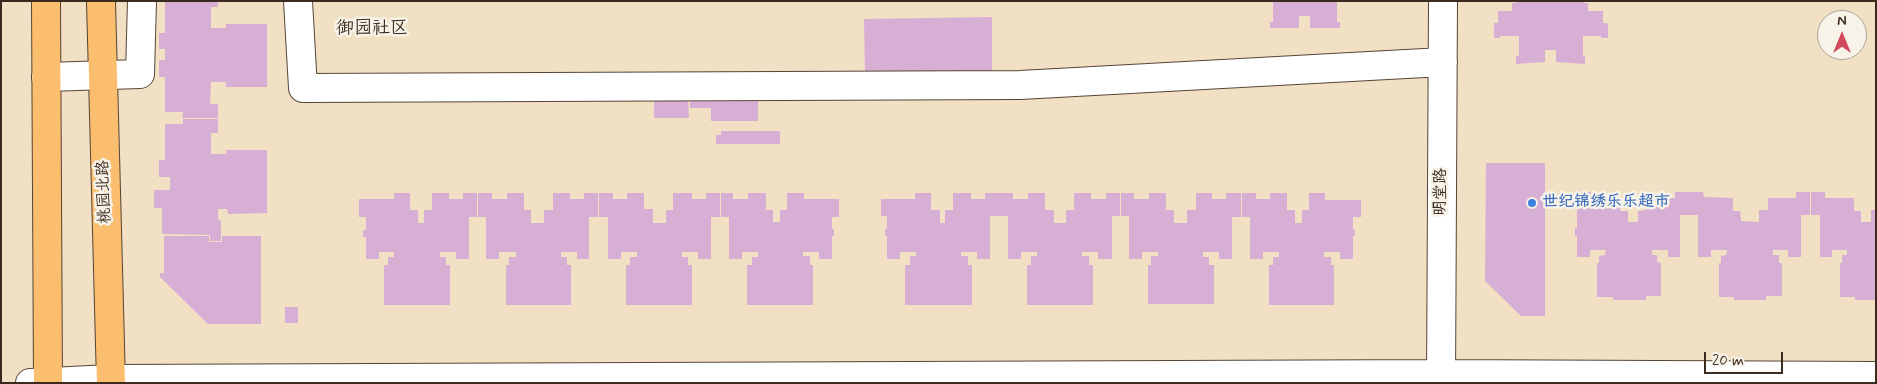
<!DOCTYPE html>
<meta charset="utf-8">
<style>
body{margin:0}
#map{position:relative;width:1877px;height:384px;overflow:hidden;background:#f1e0c3;font-family:Mynerve,sans-serif}
canvas{display:block}
.frame{position:absolute;inset:0;border:2px solid #3b2a1e;pointer-events:none}
.north{position:absolute;left:1817px;top:10px;width:50px;height:50px;box-sizing:border-box;background:#f7f3e8;border:1px solid #aca397;border-radius:50%;rotate:0deg;font-size:14px;font-weight:700;line-height:20px;text-align:center;color:#3b2a1e}
.north::after{content:'';display:block;margin:auto;width:18px;height:22px;background:#d1495b;clip-path:polygon(50% 0,100% 100%,50% 72%,0 100%)}
.scale{position:absolute;left:1704px;top:352px;width:79px;height:22px;box-sizing:border-box;border:2px solid #3b2a1e;border-top:0;padding-left:6px;font-size:15px;line-height:18px;white-space:nowrap;color:#3b2a1e;-webkit-text-stroke:4px #f7f3e8;paint-order:stroke}
</style>
<div id="map">
<canvas width="1877" height="384"></canvas>
<div class="frame"></div>
<div class="north">N</div>
<div class="scale">20 m</div>
</div>
<script>
const ctx = document.querySelector('canvas').getContext('2d');
ctx.lineJoin = 'round';
function fillPath(path, color) { ctx.fillStyle = color; ctx.fill(path, 'evenodd'); }
const shape = rows => new Path2D(rows.map(r => 'M' + r).join(''));
function stroke(path, color, width, dash) { ctx.strokeStyle = color; ctx.lineWidth = width; ctx.lineCap = dash ? 'butt' : 'round'; ctx.setLineDash(dash || []); ctx.stroke(path); }
function label(font, color, halo, rows, align = 'center') {
  ctx.font = font + ' Mynerve,"LXGW WenKai TC",sans-serif'; ctx.lineWidth = 5; ctx.setLineDash([]); ctx.textBaseline = 'middle'; ctx.strokeStyle = halo; ctx.fillStyle = color; for (const [text, x, y, turn = 0] of rows) {
    ctx.save(); ctx.translate(x, y); ctx.rotate((+turn || 0) * Math.PI / 180); ctx.textAlign = isNaN(turn) ? turn : align; if (halo) ctx.strokeText(text, 0, 0); ctx.fillText(text, 0, 0); ctx.restore();
  }
}
fillPath(shape([
 [165,1,218,1,218,7,211,7,211,28,226,28,226,24,267,24,267,87,226,87,226,82,211,82,210,104,218,104,218,118,182,118,183,112,165,112,165,77,159,77,159,60,165,60,165,49,159,49,159,33,165,33],
 [1273,1,1337,1,1337,22,1340,22,1340,28,1310,28,1310,16,1299,16,1299,28,1270,28,1270,22,1273,22],
 [1517,1,1584,1,1584,3,1588,3,1588,11,1603,11,1603,23,1607,23,1608,26,1608,38,1601,38,1601,36,1583,36,1583,56,1585,56,1585,64,1556,62,1556,50,1545,50,1545,62,1516,64,1516,56,1519,56,1519,36,1500,36,1500,38,1494,38,1494,23,1498,23,1498,11,1512,11,1512,3,1517,3],
 [992,17,992,75,865,75,864,19],
 [688,97,689,118,654,118,654,98],
 [690,98,758,98,758,121,711,121,711,108,690,108],
 [183,119,218,119,218,133,211,133,211,154,226,154,226,150,267,150,267,213,228,214,227,209,218,209,218,219,221,221,221,241,210,241,210,235,162,234,162,208,154,208,154,190,170,190,170,177,159,177,159,160,165,160,165,124,183,124],
 [721,131,780,131,780,144,716,144,716,135,721,135],
 [1486,163,1545,163,1545,316,1521,316,1485,281],
 [1577,192,1591,192,1591,197,1620,198,1620,211,1628,211,1628,222,1638,222,1638,211,1646,210,1647,198,1675,198,1675,192,1703,192,1704,197,1733,198,1733,211,1740,211,1741,221,1759,222,1759,210,1768,210,1768,198,1796,198,1796,192,1810,192,1810,215,1801,215,1801,257,1788,257,1788,250,1773,250,1773,255,1779,255,1779,263,1782,263,1782,296,1766,296,1766,300,1734,300,1734,297,1719,297,1719,263,1721,263,1721,256,1726,255,1727,250,1711,250,1711,257,1698,257,1698,215,1680,215,1680,257,1668,257,1668,250,1652,250,1652,255,1657,255,1657,262,1661,263,1661,296,1646,296,1646,300,1613,300,1613,297,1597,297,1597,263,1599,263,1599,256,1605,255,1606,250,1590,250,1590,257,1577,257,1577,236,1575,236,1575,228,1577,228],
 [1811,192,1825,192,1825,198,1854,198,1854,211,1861,211,1861,222,1871,222,1871,210,1876,210,1876,300,1855,300,1855,297,1840,297,1840,263,1842,263,1842,255,1847,255,1847,250,1832,250,1832,257,1820,257,1820,215,1811,215],
 [394,193,410,193,410,210,418,210,418,223,424,223,424,210,432,210,432,193,449,193,449,199,463,199,463,193,477,193,477,217,469,217,469,259,456,259,456,252,440,252,440,257,446,257,446,265,450,265,450,305,384,305,384,265,388,265,388,257,394,257,394,252,379,252,379,259,366,259,366,237,363,237,363,230,366,230,366,217,359,217,359,199,394,199],
 [478,193,492,193,492,199,507,199,507,193,524,193,524,210,531,210,531,223,544,223,544,210,553,210,553,193,570,193,570,199,584,199,584,193,598,193,598,217,589,217,589,259,577,259,577,252,561,252,561,257,567,257,567,265,571,265,571,305,506,305,506,265,509,265,509,257,516,257,516,252,499,252,499,259,486,259,486,217,478,217],
 [599,193,613,193,613,199,627,199,627,193,644,193,644,209,653,209,653,223,666,223,666,210,673,210,673,193,692,193,692,199,706,199,706,193,720,193,720,217,711,217,711,259,698,259,698,252,682,252,682,257,688,257,688,265,692,265,692,305,626,305,626,265,630,265,630,257,637,257,637,252,621,252,621,259,608,259,608,217,599,217],
 [721,193,733,193,733,199,748,199,748,193,766,193,766,210,773,210,773,222,780,222,780,210,787,210,787,193,804,193,804,199,839,199,839,217,832,217,832,229,834,229,834,236,832,236,832,259,819,259,819,252,803,252,803,256,810,256,810,265,813,265,813,305,747,305,747,265,752,265,752,257,758,257,758,252,742,252,742,259,729,259,729,217,721,217],
 [915,193,931,193,931,210,940,210,940,223,945,223,945,210,953,210,953,193,971,193,971,199,985,199,985,193,1013,193,1013,199,1028,199,1028,193,1045,193,1045,210,1054,210,1054,223,1066,223,1066,210,1074,210,1074,193,1091,193,1091,199,1106,199,1106,193,1120,193,1120,216,1112,216,1112,259,1098,259,1098,252,1082,252,1082,256,1089,256,1089,265,1093,265,1093,305,1027,305,1027,265,1031,265,1031,256,1037,256,1037,252,1021,252,1021,259,1008,259,1008,216,990,216,990,259,977,259,977,252,961,252,961,256,968,256,968,265,972,265,972,305,905,305,905,265,910,265,910,256,916,256,916,252,900,252,900,259,887,259,887,236,885,236,885,229,887,229,887,216,881,216,881,199,915,199],
 [1121,193,1134,193,1134,199,1149,199,1149,193,1166,193,1166,210,1174,210,1174,223,1187,223,1187,210,1196,210,1196,193,1212,193,1212,199,1226,199,1226,193,1241,193,1241,217,1232,217,1232,259,1219,259,1219,252,1203,252,1203,257,1209,257,1209,265,1214,265,1214,304,1148,304,1148,265,1151,265,1151,256,1158,256,1158,252,1142,252,1142,259,1129,259,1129,216,1121,216],
 [1242,193,1256,193,1256,199,1270,199,1270,193,1287,193,1287,210,1295,210,1295,223,1302,223,1302,210,1309,210,1309,193,1325,193,1325,200,1361,200,1361,217,1353,217,1353,230,1355,230,1355,236,1353,236,1353,259,1340,259,1340,252,1324,252,1324,257,1331,257,1331,265,1334,265,1334,305,1269,305,1269,265,1273,265,1273,257,1279,257,1279,252,1263,252,1263,259,1250,259,1250,217,1242,217],
 [164,236,209,236,209,242,222,242,222,236,261,236,261,324,208,324,160,277,160,273,164,273],
 [285,307,298,307,298,323,285,323]
]), '#d8afd4');
const minor = shape([
 [298,1,303,88,1020,85,1443,62],
 [46,77,140,74,142,1],
 [30,383,111,379,1441,374,1876,376],
 [1441,383,1443,1]
]);
const major = shape([
 [46,1,48,383],
 [101,1,111,383]
]);
stroke(minor, '#564537', 30);
stroke(major, '#564537', 30);
stroke(minor, '#fff', 28);
stroke(major, '#fbbd6e', 28);
for (const [x, y, r, color] of [
 [1532,203,5,"#3f7fe0"]
]) { const dot = new Path2D(); dot.arc(x, y, r, 0, 2 * Math.PI); ctx.fillStyle = color; ctx.fill(dot); stroke(dot, '#f7f3e8', 2); }
label('16px', '#3b2a1e', '#f7f3e8', [
 ["桃园北路",105,192,-92],
 ["明堂路",1442,192,-90]
]);
label('bold 16px', '#366cbe', '#f7f3e8', [
 ["世纪锦绣乐乐超市",1542,203]
], 'left');
label('18px', '#3b2a1e', '#f7f3e8', [
 ["御园社区",372,29]
]);
</script>
